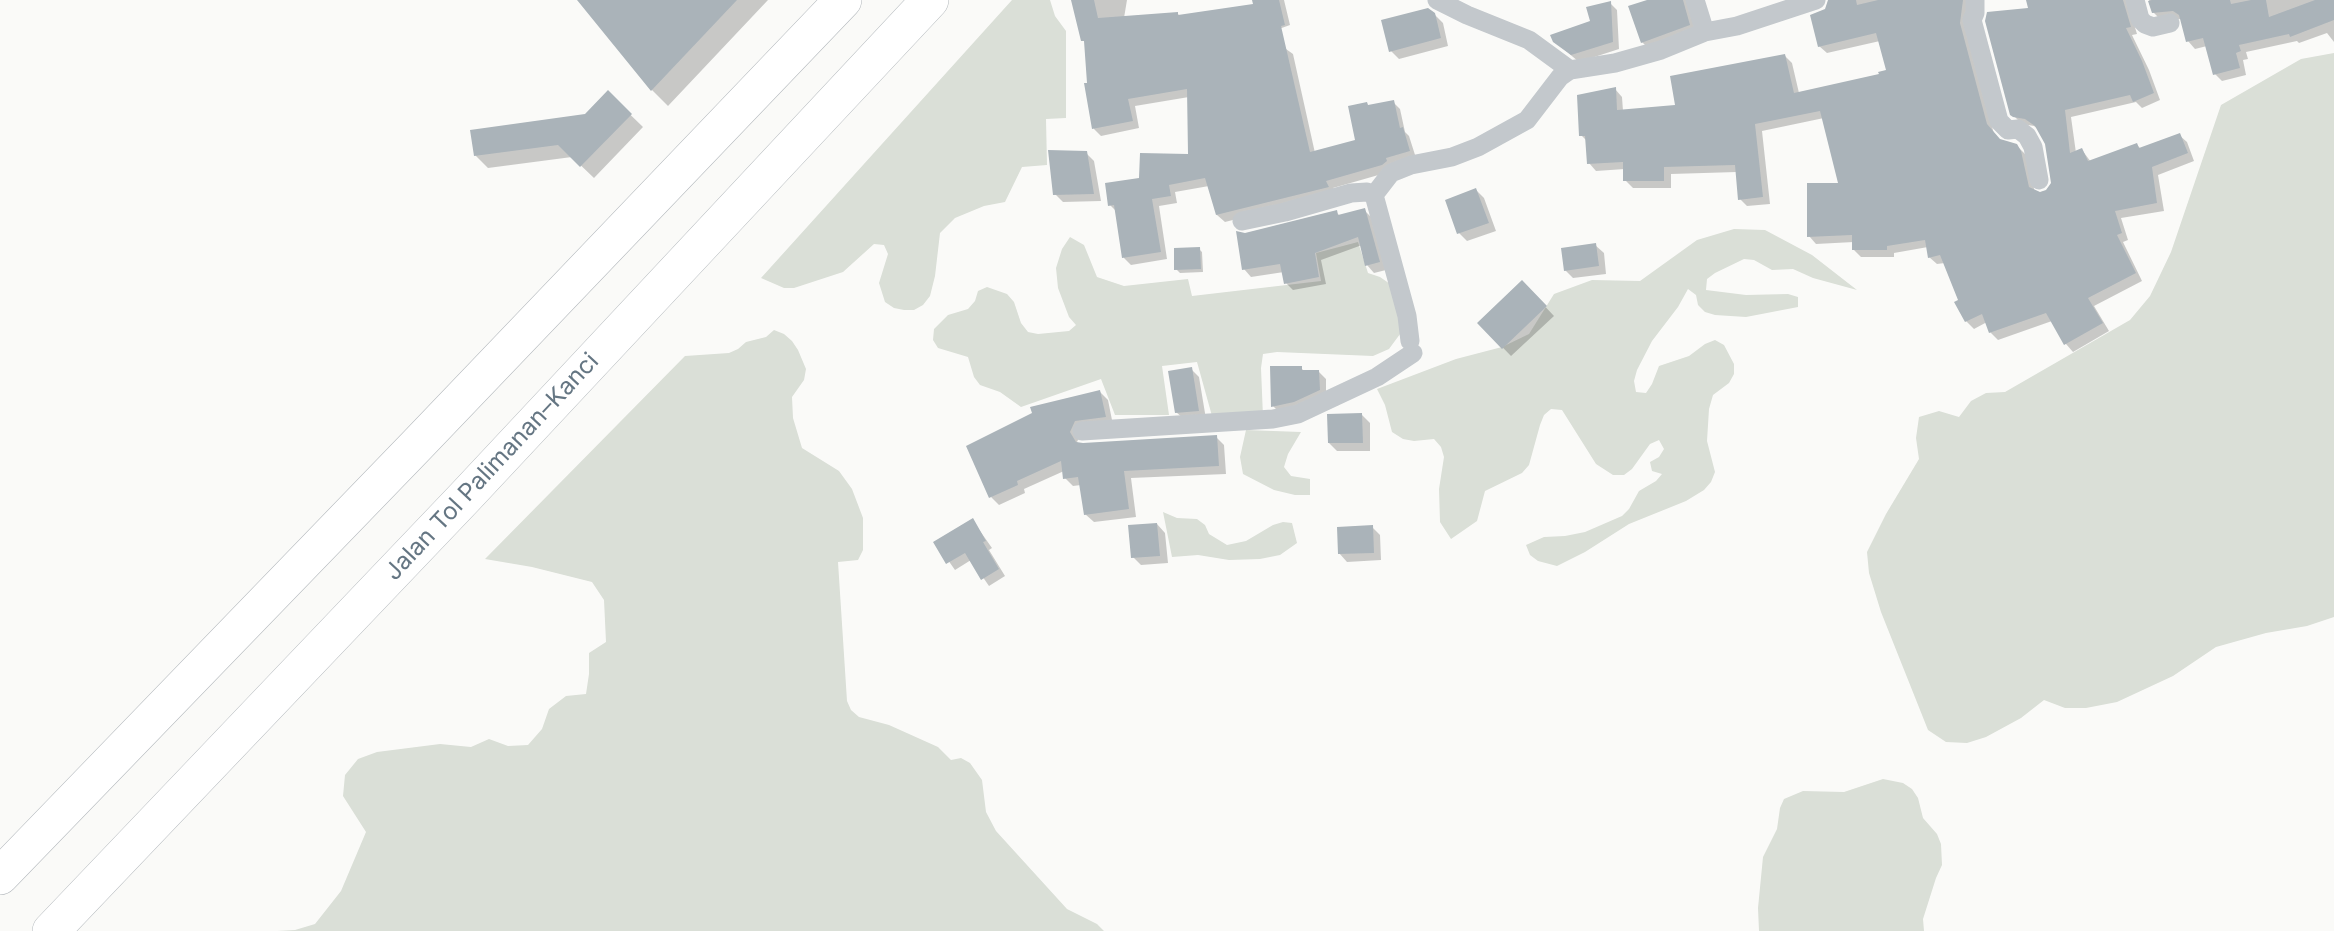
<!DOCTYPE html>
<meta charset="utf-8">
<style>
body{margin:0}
canvas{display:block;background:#fafaf8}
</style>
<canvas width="2334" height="931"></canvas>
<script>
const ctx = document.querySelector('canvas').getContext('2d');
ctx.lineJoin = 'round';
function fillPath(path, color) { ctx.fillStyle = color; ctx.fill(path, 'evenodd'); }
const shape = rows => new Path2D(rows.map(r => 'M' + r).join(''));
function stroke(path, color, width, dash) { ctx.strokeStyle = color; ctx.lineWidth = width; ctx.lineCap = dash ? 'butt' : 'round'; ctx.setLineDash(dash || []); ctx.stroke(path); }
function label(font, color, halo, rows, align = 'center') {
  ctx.font = font + ' Inter,sans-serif'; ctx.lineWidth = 7; ctx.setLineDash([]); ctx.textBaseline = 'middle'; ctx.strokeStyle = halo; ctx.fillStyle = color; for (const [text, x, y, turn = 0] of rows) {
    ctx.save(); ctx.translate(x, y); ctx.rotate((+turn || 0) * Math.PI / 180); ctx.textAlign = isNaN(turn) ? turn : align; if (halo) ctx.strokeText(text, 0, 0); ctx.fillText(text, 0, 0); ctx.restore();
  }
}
fillPath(shape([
 [1012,0,1050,0,1055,16,1066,31,1066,118,1046,119,1047,165,1022,167,1005,202,984,206,955,218,940,233,935,276,930,296,923,305,914,310,904,310,894,308,885,302,879,283,888,254,884,245,874,244,843,272,794,288,784,288,761,278],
 [2334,53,2334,617,2307,626,2266,633,2216,647,2173,676,2117,702,2086,708,2065,708,2044,700,2021,718,1986,737,1967,743,1946,742,1928,730,1881,612,1869,573,1867,552,1886,514,1919,459,1916,438,1919,417,1939,411,1959,417,1971,401,1986,393,2005,392,2130,320,2150,296,2171,252,2221,105,2301,59],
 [1734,229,1765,230,1812,255,1857,290,1813,278,1793,269,1772,270,1754,260,1744,259,1715,273,1707,279,1706,290,1746,295,1788,294,1798,297,1798,307,1746,317,1715,315,1705,312,1698,305,1696,295,1688,289,1678,307,1652,341,1637,370,1634,381,1636,392,1646,393,1652,384,1659,366,1689,356,1705,344,1715,340,1724,345,1734,364,1734,374,1729,383,1713,395,1709,409,1707,441,1715,472,1711,482,1704,490,1686,501,1629,524,1585,552,1557,566,1538,561,1530,555,1526,545,1544,537,1565,536,1585,532,1622,516,1629,509,1639,491,1656,481,1662,474,1652,471,1650,462,1659,457,1664,449,1659,440,1650,444,1632,469,1624,475,1613,475,1596,464,1562,410,1551,409,1544,415,1540,425,1529,465,1522,473,1485,491,1477,521,1451,539,1440,522,1439,489,1444,457,1441,447,1434,439,1414,441,1403,439,1392,432,1385,405,1377,389,1456,359,1502,347,1529,334,1554,294,1592,280,1640,281,1697,240],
 [1070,237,1084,245,1097,277,1124,286,1188,279,1192,296,1321,281,1316,253,1358,242,1368,273,1380,277,1393,286,1403,330,1389,349,1373,356,1277,352,1263,354,1261,368,1263,417,1212,416,1197,362,1162,366,1169,415,1115,415,1101,379,1021,407,1000,392,980,385,974,377,968,357,938,348,933,340,934,329,948,315,968,309,975,301,978,291,987,287,1007,294,1014,302,1021,323,1028,332,1038,334,1069,331,1076,325,1069,317,1058,288,1056,268,1062,249],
 [774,330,784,334,792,341,798,350,806,369,804,380,792,397,793,418,802,448,839,471,852,489,863,518,863,550,858,560,838,562,847,701,851,710,859,717,889,725,938,747,951,760,961,758,970,763,982,780,986,812,996,831,1067,909,1097,924,1104,931,277,931,295,930,315,924,341,891,366,832,343,796,345,775,358,759,377,752,440,744,471,747,489,739,508,746,528,745,542,729,549,709,566,696,586,694,589,674,589,653,606,642,604,600,592,582,532,567,485,559,685,356,729,353,738,349,746,342,766,337],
 [1246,430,1301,432,1288,454,1284,467,1291,476,1310,479,1310,495,1295,495,1274,490,1243,474,1240,457],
 [1163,512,1177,518,1197,519,1205,525,1209,534,1227,545,1246,541,1273,525,1283,522,1292,523,1297,543,1280,555,1260,559,1229,560,1198,555,1172,557],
 [1883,779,1903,783,1912,789,1918,798,1923,818,1937,834,1941,844,1942,865,1936,878,1923,919,1924,931,1759,931,1758,908,1763,857,1777,829,1780,808,1784,799,1803,791,1844,792]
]), '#dadfd7');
fillPath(shape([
 [588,0,768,0,668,106,652,90,582,4],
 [1073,0,1127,0,1124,18,1178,14,1180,16,1253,5,1261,0,1284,0,1290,25,1265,34,1293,54,1315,153,1358,142,1370,107,1393,102,1400,109,1405,132,1409,136,1416,158,1389,172,1333,188,1335,194,1225,222,1217,215,1209,186,1175,192,1177,203,1159,206,1167,259,1131,265,1124,258,1117,212,1110,205,1141,180,1190,156,1189,97,1135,106,1139,128,1101,136,1094,129,1086,43,1083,40],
 [1666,0,1686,0,1697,33,1650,50,1642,42],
 [1829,0,1972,0,1967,32,1994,134,2000,141,2017,146,2025,154,2028,160,2035,193,2047,191,2053,184,2047,144,2038,129,2034,126,2022,124,2012,114,2030,9,2028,0,2133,0,2130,11,2137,34,2132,35,2149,70,2160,100,2142,108,2136,102,2071,117,2076,153,2082,150,2091,162,2137,145,2141,149,2179,135,2187,142,2194,161,2158,175,2164,211,2121,218,2128,240,2123,242,2142,281,2094,306,2109,331,2073,352,2066,344,2052,321,1998,340,1990,332,1987,322,1974,329,1966,321,1957,303,1960,300,1945,263,1937,264,1929,257,1928,247,1894,253,1894,257,1861,257,1854,250,1854,242,1816,244,1809,236,1840,185,1824,118,1762,131,1770,204,1747,206,1740,199,1737,172,1671,174,1671,188,1633,188,1625,180,1625,169,1596,171,1589,163,1588,142,1581,135,1615,89,1622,97,1623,111,1677,106,1785,56,1792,63,1799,93,1881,75,1888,71,1880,41,1827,53,1819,46],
 [2149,0,2334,0,2334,42,2327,33,2299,43,2297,41,2246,52,2248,59,2243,60,2246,75,2222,81,2215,74,2207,46,2195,49,2188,41,2182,19,2161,20,2153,12],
 [1610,3,1617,10,1619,49,1579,62,1554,41,1592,22],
 [1434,14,1443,23,1448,46,1399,59,1391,51],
 [608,93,643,127,594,178,572,157,488,168,475,155,585,116],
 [1086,153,1094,161,1101,201,1063,202,1055,194],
 [1476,190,1484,198,1496,231,1467,241,1459,233],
 [1364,210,1372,218,1386,270,1374,273,1367,265,1362,245,1321,260,1326,284,1293,290,1286,283,1284,272,1251,277,1244,269,1245,235,1336,212,1340,216],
 [1595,245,1604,253,1606,274,1573,278,1565,270],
 [1199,249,1202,252,1203,272,1180,273,1176,269],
 [1522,282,1554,316,1511,356,1479,323],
 [1301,368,1305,372,1319,372,1326,379,1326,398,1280,413,1273,406],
 [1191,369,1199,377,1206,419,1185,420,1176,412],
 [1100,392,1108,400,1113,425,1083,429,1077,442,1079,444,1216,437,1224,445,1226,474,1131,478,1136,517,1094,522,1085,514,1081,485,1073,486,1065,478,1064,471,1024,489,1025,493,999,505,991,497],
 [1362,415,1370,423,1370,451,1337,451,1329,443],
 [973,521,992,548,989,550,1005,576,989,586,971,560,955,570,936,543],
 [1157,524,1165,533,1168,563,1141,565,1133,557],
 [1372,527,1380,535,1381,560,1347,562,1339,553]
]), '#0003');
fillPath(shape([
 [577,0,737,0,651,91],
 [1071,0,1094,0,1098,18,1178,12,1178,15,1253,4,1252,0,1279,0,1285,25,1281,26,1310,152,1355,140,1348,106,1367,102,1368,105,1394,100,1400,128,1403,127,1410,151,1386,158,1387,161,1382,165,1326,181,1329,187,1216,215,1205,178,1169,185,1171,196,1152,199,1161,252,1122,258,1114,205,1108,206,1105,183,1139,178,1140,153,1188,154,1187,89,1128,99,1133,121,1092,129,1084,83,1087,83,1084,41,1081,41],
 [1647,0,1683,0,1690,25,1641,43,1628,6],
 [1828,0,1856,0,1857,5,1878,0,1963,0,1960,23,1987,124,2000,139,2017,144,2021,151,2029,187,2040,192,2046,190,2051,183,2045,144,2035,126,2025,119,2013,117,2010,115,1985,21,1987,12,2028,8,2026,0,2123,0,2131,27,2126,28,2142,61,2154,93,2133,102,2130,95,2065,110,2070,153,2082,148,2088,161,2137,143,2139,148,2180,133,2188,153,2152,167,2157,203,2115,211,2122,233,2117,235,2136,273,2088,298,2103,323,2064,345,2046,313,1989,333,1982,314,1965,322,1954,302,1958,300,1940,255,1928,258,1925,240,1887,246,1887,250,1852,250,1852,235,1807,237,1807,183,1838,183,1820,111,1755,124,1763,197,1738,200,1735,165,1664,167,1664,181,1623,181,1623,162,1587,164,1585,136,1579,136,1577,95,1616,87,1617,110,1675,105,1670,76,1785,54,1794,93,1879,74,1878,72,1886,70,1876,33,1818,47,1810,15,1825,9],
 [2152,0,2230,0,2231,4,2251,0,2266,0,2269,17,2315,0,2334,0,2334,20,2290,37,2289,34,2239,45,2241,51,2236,53,2240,68,2213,75,2203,38,2186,42,2179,15,2173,11,2152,13,2148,1],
 [1611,1,1613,42,1571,55,1553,42,1550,35,1590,21,1586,7],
 [1428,8,1435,13,1441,38,1389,52,1381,20],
 [608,90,632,114,580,167,558,145,474,156,470,130,585,114],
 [1048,150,1087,151,1094,194,1053,195],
 [1476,188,1489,223,1457,234,1445,200],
 [1365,208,1380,262,1365,266,1358,237,1315,253,1319,277,1284,284,1280,264,1242,270,1236,231,1245,233,1337,210,1338,215],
 [1596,243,1599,266,1564,271,1561,248],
 [1200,247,1201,269,1174,270,1174,248],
 [1522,280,1547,306,1502,349,1477,323],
 [1270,366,1302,366,1302,370,1319,370,1320,390,1294,402,1271,407],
 [1192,367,1199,411,1175,413,1168,371],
 [1100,390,1106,417,1075,421,1070,432,1076,442,1083,443,1217,435,1219,466,1124,471,1129,509,1084,515,1078,477,1063,479,1061,461,1017,481,1018,485,989,498,966,446,1032,413,1030,407],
 [1362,413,1363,443,1328,443,1327,414],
 [973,518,986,541,983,542,999,569,981,580,965,553,946,564,933,542],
 [1157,523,1160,556,1131,558,1128,525],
 [1373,525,1374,553,1338,554,1337,527]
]), '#aab3b9');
const highway = shape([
 [0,876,418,444,843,0],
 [51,931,465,497,930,0]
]);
stroke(highway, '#b4b9bd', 38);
stroke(shape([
 [1437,0,1467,15,1529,40,1570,70],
 [1695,0,1705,32,1737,26,1816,0],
 [1975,0,1975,13,1972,20,1999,121,2008,130,2018,129,2027,136,2033,147,2039,180],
 [2135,0,2140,19,2145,24,2153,27,2170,23],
 [1242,221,1285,212,1351,193,1367,192,1374,195],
 [1410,341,1407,316,1374,195,1391,173,1411,165,1452,157,1478,147,1527,120,1560,77,1570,70,1615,63,1661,50,1705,32],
 [1082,431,1273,419,1298,414,1377,377,1413,353]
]), '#c3c8cc', 19);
stroke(highway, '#fff', 37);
label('24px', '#657683', '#fff', [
 ["Jalan Tol Palimanan–Kanci",492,467,-47]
]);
</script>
